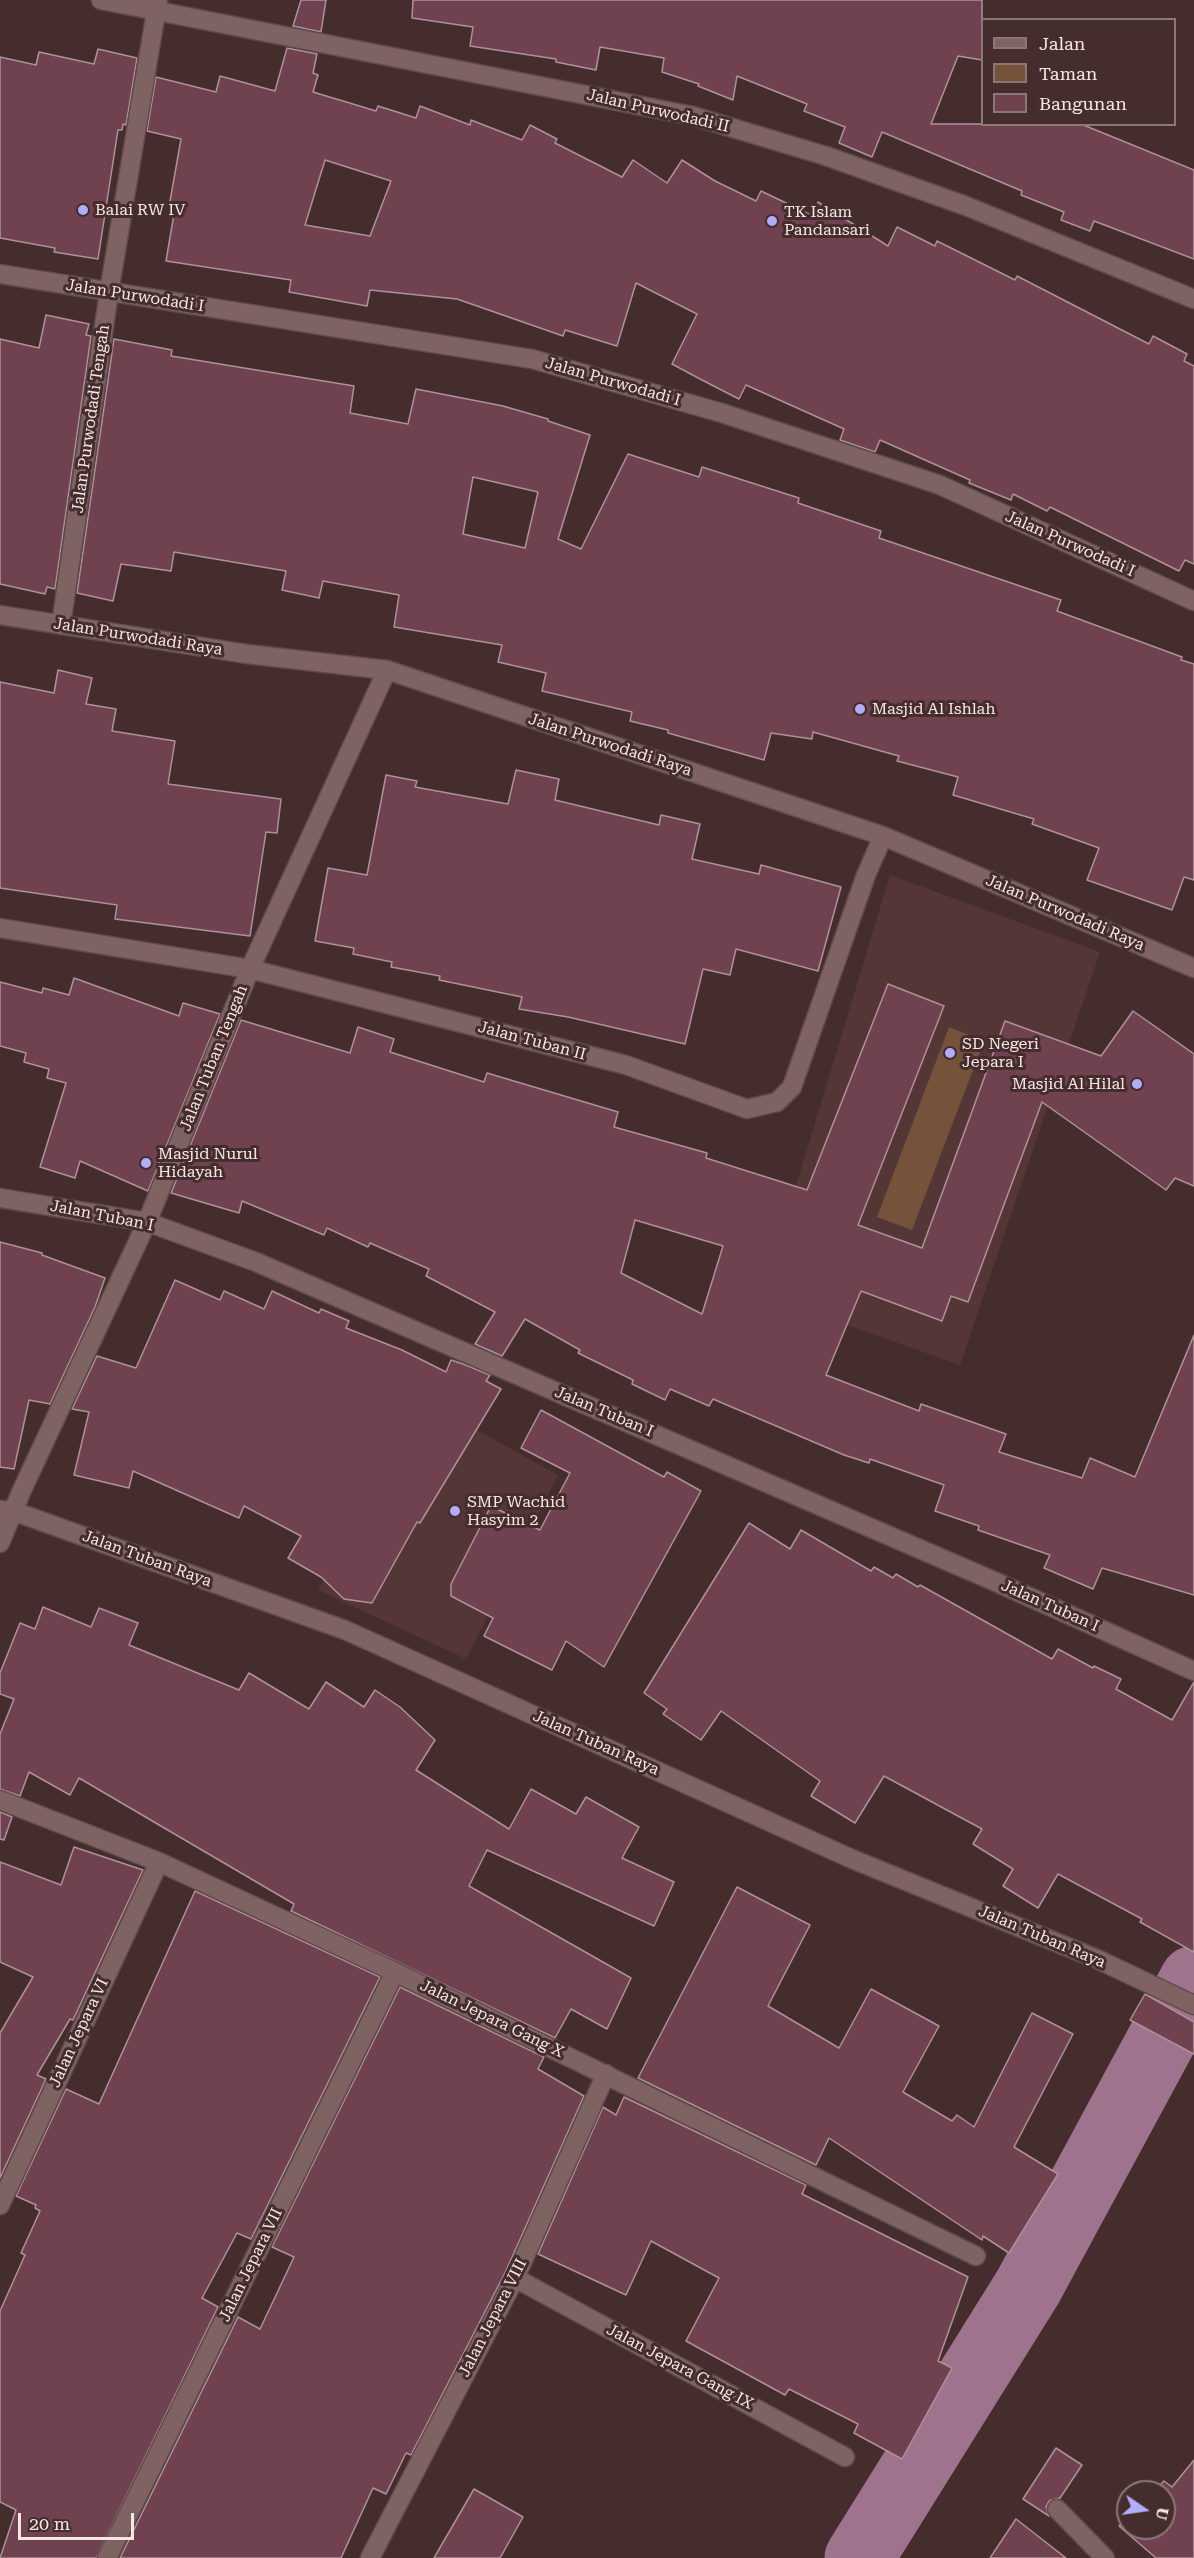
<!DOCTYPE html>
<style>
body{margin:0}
#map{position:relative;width:1194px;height:2558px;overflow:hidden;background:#452d2d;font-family:"Roboto Serif",serif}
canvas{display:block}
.legend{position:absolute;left:981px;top:18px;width:195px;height:108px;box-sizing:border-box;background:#452d2d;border:2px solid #8c7777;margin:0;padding:8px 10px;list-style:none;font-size:18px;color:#f6e6e5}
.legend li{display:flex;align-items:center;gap:12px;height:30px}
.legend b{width:30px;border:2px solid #8c7777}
.north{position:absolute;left:1116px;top:2480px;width:60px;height:60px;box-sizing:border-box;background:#452d2d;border:2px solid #8c7777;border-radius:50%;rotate:103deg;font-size:16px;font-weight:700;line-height:24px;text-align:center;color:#f6e6e5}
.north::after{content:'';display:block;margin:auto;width:21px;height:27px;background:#b2adf9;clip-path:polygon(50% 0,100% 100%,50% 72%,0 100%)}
.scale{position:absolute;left:18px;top:2513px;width:116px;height:27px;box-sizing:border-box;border:3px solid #f6e6e5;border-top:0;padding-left:8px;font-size:18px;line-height:21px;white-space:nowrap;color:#f6e6e5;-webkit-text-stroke:4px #452d2d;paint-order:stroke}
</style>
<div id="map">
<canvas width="1194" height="2558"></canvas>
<ul class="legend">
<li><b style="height:8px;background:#7e6362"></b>Jalan</li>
<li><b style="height:16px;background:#75533a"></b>Taman</li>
<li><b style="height:16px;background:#704250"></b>Bangunan</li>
</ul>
<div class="north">U</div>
<div class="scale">20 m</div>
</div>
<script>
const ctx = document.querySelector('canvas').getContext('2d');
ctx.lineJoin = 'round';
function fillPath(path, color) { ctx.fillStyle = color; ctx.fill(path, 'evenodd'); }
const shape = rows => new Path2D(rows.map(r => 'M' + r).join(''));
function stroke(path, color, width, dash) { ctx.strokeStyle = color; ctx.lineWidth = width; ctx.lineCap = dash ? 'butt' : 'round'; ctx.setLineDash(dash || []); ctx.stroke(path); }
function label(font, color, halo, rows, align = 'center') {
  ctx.font = font + ' "Roboto Serif",serif'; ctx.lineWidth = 6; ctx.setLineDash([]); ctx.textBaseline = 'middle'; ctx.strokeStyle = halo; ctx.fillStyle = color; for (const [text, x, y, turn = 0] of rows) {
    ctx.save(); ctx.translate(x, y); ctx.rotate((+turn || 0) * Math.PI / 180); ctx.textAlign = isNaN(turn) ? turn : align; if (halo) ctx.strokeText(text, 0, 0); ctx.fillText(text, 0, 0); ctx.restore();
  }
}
fillPath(shape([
 [890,875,1100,952,960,1365,763,1295],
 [466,1424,558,1475,466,1659,318,1590,344,1545]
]), '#543636');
fillPath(shape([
 [949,1027,984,1041,912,1230,877,1217]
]), '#75533a');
stroke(shape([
 [859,2558,1028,2287,1194,1980]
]), '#9f738e', 69);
const building = shape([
 [301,0,326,0,321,32,293,26,301,0],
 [413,0,982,0,982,60,958,56,931,124,1081,124,1194,170,1194,259,1094,221,1090,231,1061,220,1064,212,1021,195,1022,191,882,132,872,157,839,143,845,127,804,111,807,104,737,76,733,100,698,86,699,84,662,72,664,58,600,47,596,70,556,62,556,59,470,46,473,27,412,18,413,0],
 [287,48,317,54,313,73,318,75,313,92,376,111,378,106,416,118,420,106,470,125,471,120,522,140,530,125,557,139,555,143,622,177,633,160,667,183,682,160,715,181,756,201,761,191,811,215,818,202,888,246,897,227,935,246,937,241,1015,280,1017,276,1149,344,1153,336,1187,354,1184,361,1194,366,1194,564,1185,560,1179,571,1050,507,1047,511,1013,494,1011,500,969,483,970,480,880,440,875,452,840,440,844,429,746,385,739,399,702,380,672,364,697,314,636,283,617,346,565,330,563,336,457,299,370,290,367,306,289,292,291,280,166,261,175,208,169,207,181,139,147,131,156,77,216,92,220,76,275,91,287,48],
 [325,160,391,181,370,236,305,225,325,160],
 [98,49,137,58,126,125,123,124,122,130,118,130,98,259,54,252,55,248,0,238,0,57,36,65,39,52,94,64,98,49],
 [46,315,89,324,86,335,91,336,55,589,47,587,45,594,0,584,0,339,39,348,46,315],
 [114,339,172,350,171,356,354,386,350,413,408,424,416,389,503,406,548,419,548,421,590,435,558,539,581,549,628,454,699,477,702,467,799,498,798,503,881,531,879,538,1061,600,1057,611,1182,657,1181,660,1194,664,1194,880,1184,877,1172,910,1087,880,1099,848,1032,824,1034,819,953,795,958,777,897,761,899,756,813,732,812,739,771,733,764,760,668,733,668,730,630,721,632,712,542,691,546,673,498,662,502,645,394,627,399,595,323,581,319,598,282,590,286,571,174,552,171,571,121,564,113,601,77,593,114,339],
 [473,477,538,492,525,548,463,534,473,477],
 [58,670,92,678,86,704,116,709,112,731,175,741,168,784,281,799,277,833,266,832,250,936,115,919,117,905,0,888,0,682,54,693,58,670],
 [516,770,559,779,555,800,659,825,661,815,700,824,692,859,759,874,761,865,841,887,818,971,736,949,730,975,703,969,685,1044,568,1017,519,1009,522,997,439,980,440,976,391,967,392,962,353,954,354,948,315,941,328,868,367,875,386,775,417,781,415,787,508,804,516,770],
 [74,978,179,1016,183,1003,220,1014,148,1191,80,1161,75,1178,40,1167,66,1083,47,1078,49,1069,24,1062,26,1053,0,1046,0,982,42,993,43,988,69,995,74,978],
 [888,984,944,1006,858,1225,922,1248,1005,1021,1101,1056,1133,1011,1194,1054,1194,1186,1175,1178,1166,1190,1042,1102,968,1302,951,1296,942,1321,861,1291,826,1375,919,1411,921,1404,1006,1434,999,1452,1082,1478,1090,1458,1135,1477,1194,1335,1194,1595,1102,1568,1093,1589,1044,1568,1050,1555,978,1530,979,1526,935,1511,944,1485,870,1459,869,1463,844,1455,713,1399,709,1406,670,1389,665,1400,632,1384,633,1380,578,1353,580,1350,525,1319,502,1356,475,1344,495,1312,426,1276,429,1269,370,1243,368,1247,327,1228,324,1235,242,1201,239,1213,171,1193,241,1020,350,1053,358,1027,394,1039,390,1052,484,1082,487,1073,618,1112,614,1127,707,1153,706,1158,807,1190,888,984],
 [635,1220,723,1246,702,1314,621,1273,635,1220],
 [0,1242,42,1253,42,1255,105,1278,95,1307,50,1404,29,1400,14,1469,0,1467,0,1242],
 [175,1280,220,1300,224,1291,264,1309,272,1291,319,1313,321,1309,349,1321,346,1328,402,1350,446,1372,451,1360,463,1364,490,1375,486,1381,501,1389,420,1523,417,1522,372,1603,344,1599,321,1577,288,1558,301,1536,244,1506,239,1518,133,1471,129,1488,74,1475,89,1412,72,1409,97,1356,136,1368,175,1280],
 [541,1410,664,1477,667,1472,701,1491,604,1667,566,1641,552,1670,484,1636,493,1618,451,1596,451,1584,491,1506,540,1530,570,1473,521,1448,541,1410],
 [749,1523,790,1549,801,1530,871,1571,874,1567,893,1578,896,1574,918,1587,920,1585,1052,1659,1058,1649,1093,1668,1094,1666,1121,1679,1116,1689,1172,1720,1194,1682,1194,1952,1140,1922,1142,1919,1058,1874,1038,1908,1003,1886,1013,1869,973,1844,982,1829,884,1776,855,1823,811,1796,820,1781,721,1711,701,1740,663,1714,667,1709,644,1693,749,1523],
 [43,1607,91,1627,99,1608,138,1623,129,1645,239,1690,249,1673,309,1709,326,1682,364,1707,375,1690,400,1707,435,1740,416,1770,509,1829,531,1789,576,1814,586,1797,639,1827,622,1858,674,1882,654,1926,487,1850,469,1886,631,1978,607,2029,571,2009,555,2038,291,1911,294,1904,79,1778,70,1795,29,1772,20,1796,0,1789,0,1734,14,1699,0,1694,0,1673,20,1623,35,1629,43,1607],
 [0,1812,12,1817,4,1840,0,1839,0,1812],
 [74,1847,143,1870,73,2020,70,2019,37,2075,46,2079,0,2178,0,2033,33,1977,0,1962,0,1862,61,1885,74,1847],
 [737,1887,810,1925,768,2006,839,2048,871,1989,939,2026,903,2092,952,2121,957,2115,974,2127,1032,2013,1073,2034,1014,2147,1058,2174,1009,2253,983,2236,982,2240,829,2138,816,2165,638,2078,737,1887],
 [195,1891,380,1977,251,2239,237,2233,202,2298,218,2307,96,2558,0,2558,16,2510,0,2502,0,2311,25,2255,21,2253,40,2211,35,2208,36,2205,16,2196,66,2089,99,2104,195,1891],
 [400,1987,544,2057,538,2069,584,2096,505,2273,411,2455,406,2453,386,2494,373,2488,341,2558,120,2558,238,2317,260,2329,294,2257,272,2247,400,1987],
 [1145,1994,1194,2022,1194,2054,1130,2020,1145,1994],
 [624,2097,806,2185,802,2194,968,2277,938,2361,952,2368,902,2459,854,2433,858,2424,789,2389,785,2395,686,2341,719,2278,651,2241,626,2295,538,2254,603,2107,616,2115,624,2097],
 [1056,2448,1082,2465,1060,2498,1049,2501,1046,2507,1049,2516,1023,2499,1056,2448],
 [1194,2460,1194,2558,1156,2558,1119,2526,1128,2517,1128,2528,1164,2528,1164,2492,1153,2492,1164,2481,1172,2487,1194,2460],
 [474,2489,523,2517,500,2558,434,2558,474,2489],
 [1016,2519,1066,2558,990,2558,1016,2519]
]);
fillPath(building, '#704250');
stroke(building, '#ae9299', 1.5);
const minor = shape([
 [101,0,693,116,826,156,966,206,1194,299],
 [0,274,532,359,722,413,940,485,1194,601],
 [0,615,247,654,387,670,883,836,1194,968],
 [61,625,109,292,158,0],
 [0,928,250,969,626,1065,747,1109,777,1102,792,1087,866,875,883,836],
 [0,1198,147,1222,256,1262,996,1582,1194,1671],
 [0,1510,13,1511,345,1630,852,1859,1097,1959,1194,2005],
 [0,1543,22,1490,147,1222,250,969,387,670],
 [0,1800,159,1862,395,1972,976,2256],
 [0,2205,159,1862],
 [515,2278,845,2457],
 [1057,2509,1105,2558],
 [107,2558,395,1972],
 [370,2558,515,2278,606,2074]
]);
stroke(minor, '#604b4c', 21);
stroke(minor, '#7e6362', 18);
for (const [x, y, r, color] of [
 [83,210,6,"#b2adf9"],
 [772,221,6,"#b2adf9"],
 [860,709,6,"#b2adf9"],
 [950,1053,6,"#b2adf9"],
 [1137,1084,6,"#b2adf9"],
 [146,1163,6,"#b2adf9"],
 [455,1511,6,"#b2adf9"]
]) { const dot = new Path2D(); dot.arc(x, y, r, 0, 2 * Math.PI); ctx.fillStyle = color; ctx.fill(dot); stroke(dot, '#452d2d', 2); }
label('16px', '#f6e6e5', '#452d2d', [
 ["Jalan Purwodadi II",658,111,13],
 ["Jalan Purwodadi I",135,296,9],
 ["Jalan Purwodadi I",613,382,16],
 ["Jalan Purwodadi Tengah",91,419,-82],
 ["Jalan Purwodadi I",1070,544,24],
 ["Jalan Purwodadi Raya",138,637,9],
 ["Jalan Purwodadi Raya",610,745,18],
 ["Jalan Purwodadi Raya",1065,913,23],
 ["Jalan Tuban II",532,1041,15],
 ["Jalan Tuban Tengah",214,1058,-68],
 ["Jalan Tuban I",102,1216,11],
 ["Jalan Tuban I",604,1412,23],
 ["Jalan Tuban Raya",147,1559,20],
 ["Jalan Tuban I",1050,1606,24],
 ["Jalan Tuban Raya",596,1743,24],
 ["Jalan Tuban Raya",1042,1937,23],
 ["Jalan Jepara Gang X",492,2019,26],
 ["Jalan Jepara VI",79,2033,-65],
 ["Jalan Jepara VII",251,2265,-64],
 ["Jalan Jepara VIII",493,2318,-63],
 ["Jalan Jepara Gang IX",680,2367,28]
]);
label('16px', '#f6e6e5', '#452d2d', [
 ["Balai RW IV",95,210],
 ["TK Islam",784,212],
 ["Pandansari",784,230],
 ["Masjid Al Ishlah",872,709],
 ["SD Negeri",962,1044],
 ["Jepara I",962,1062],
 ["Masjid Al Hilal",1125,1084,"right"],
 ["Masjid Nurul",158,1154],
 ["Hidayah",158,1172],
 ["SMP Wachid",467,1502],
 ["Hasyim 2",467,1520]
], 'left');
</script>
